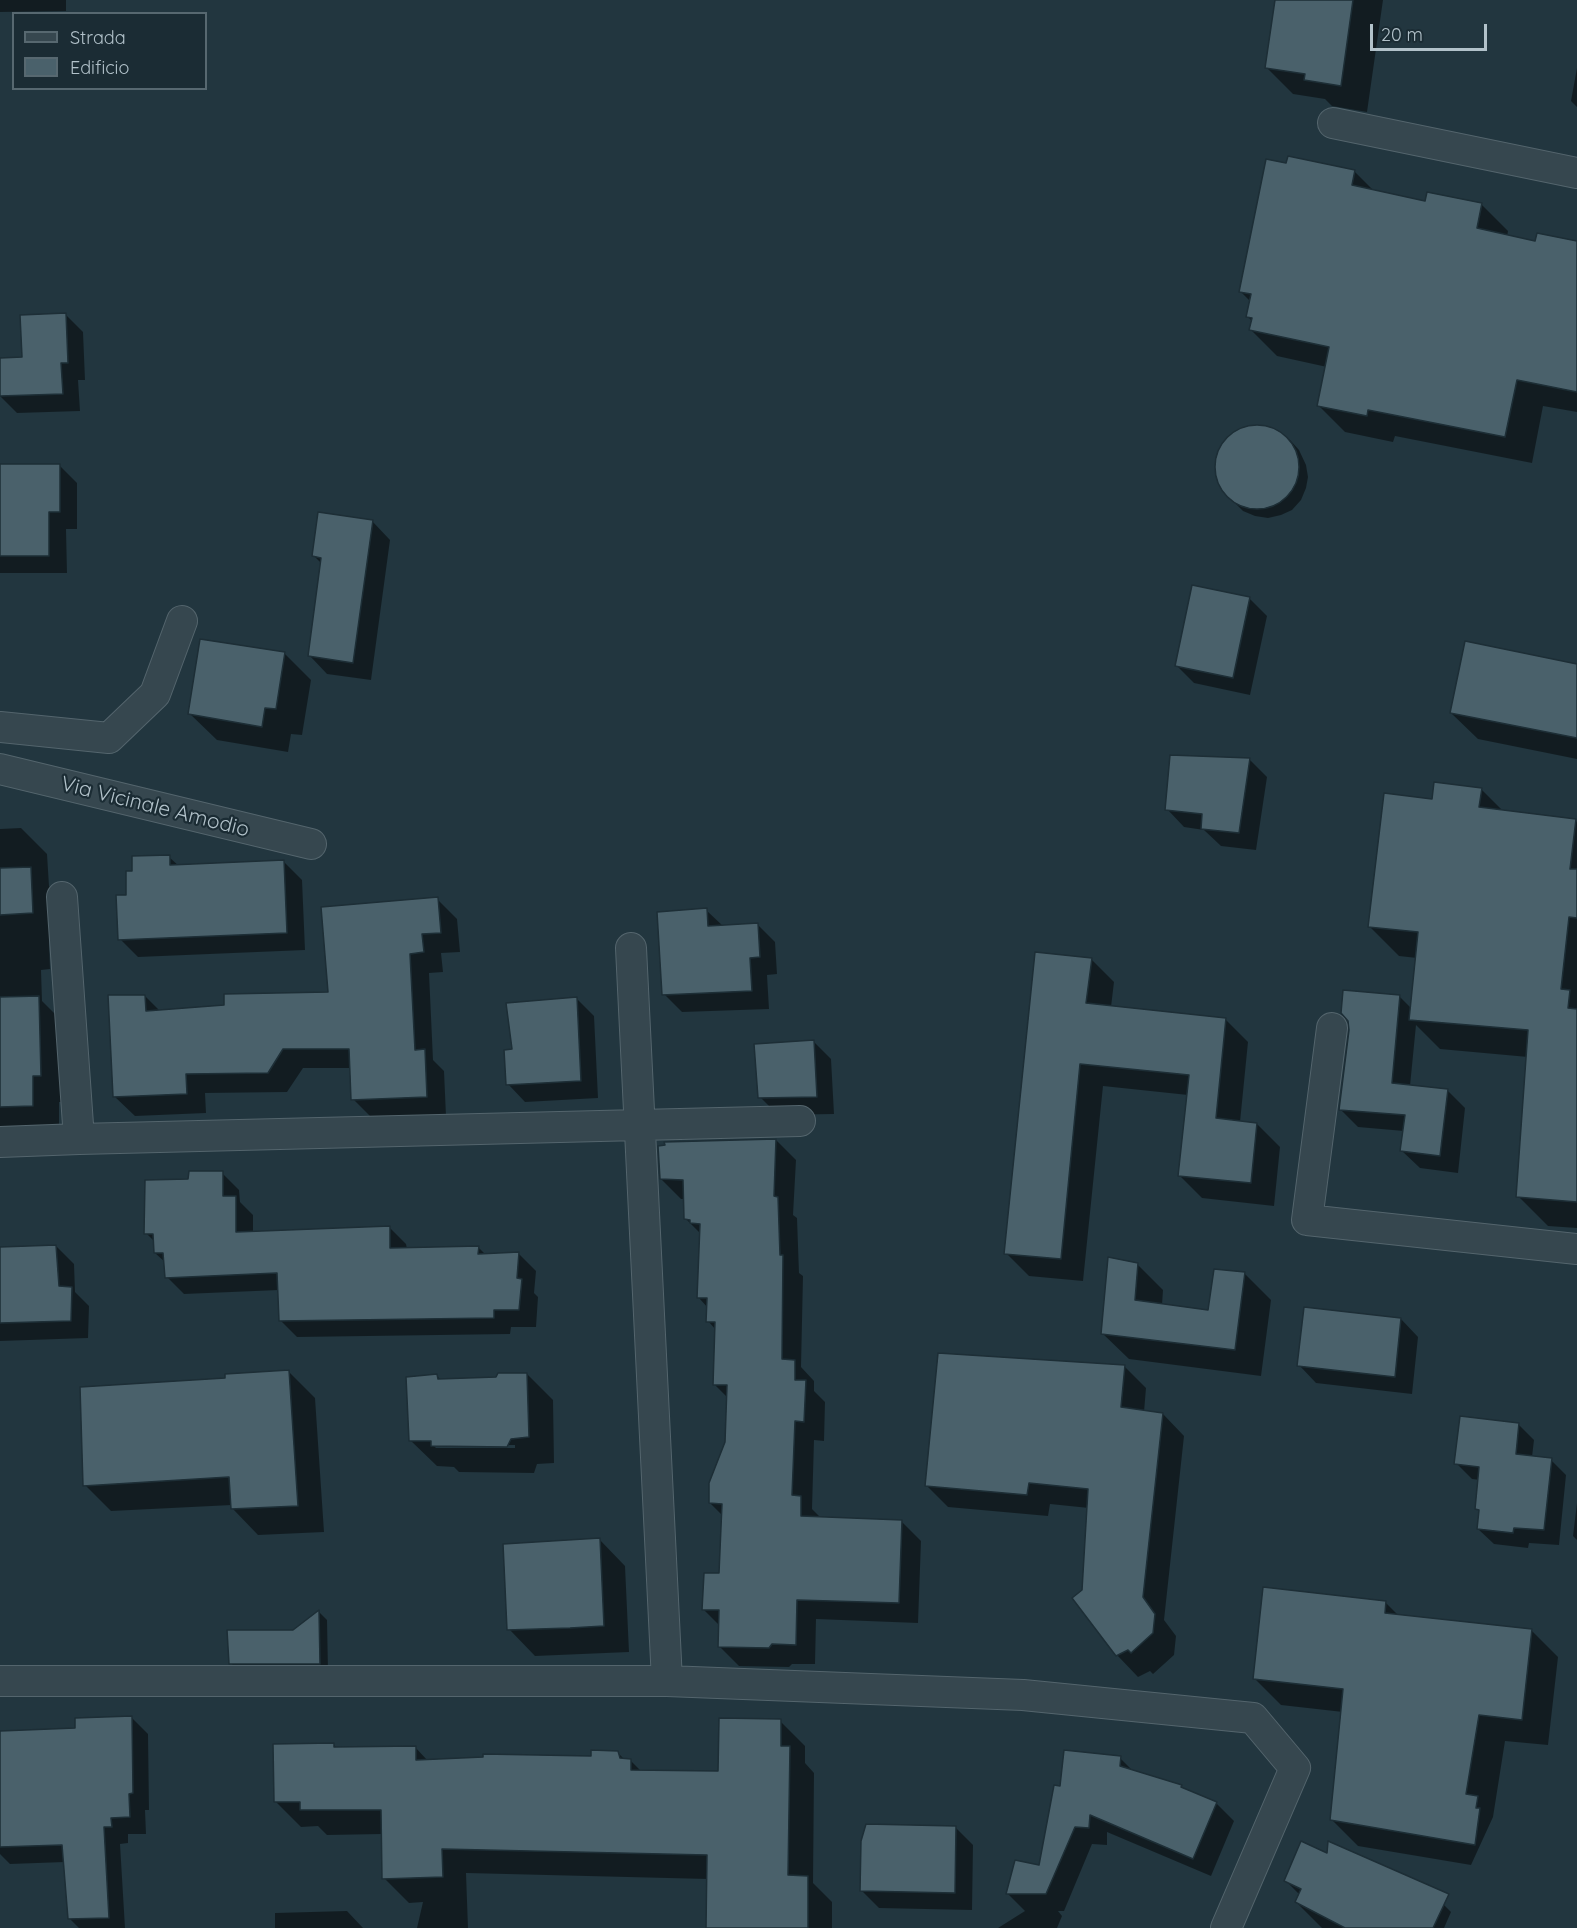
<!DOCTYPE html>
<style>
body{margin:0}
#map{position:relative;width:1577px;height:1928px;overflow:hidden;background:#22363f;font-family:Quicksand,sans-serif}
canvas{display:block}
.legend{position:absolute;left:12px;top:12px;width:195px;height:78px;box-sizing:border-box;background:#1b2c34;border:2px solid #576870;margin:0;padding:8px 10px;list-style:none;font-size:18px;color:#b2c2ca}
.legend li{display:flex;align-items:center;gap:12px;height:30px}
.legend b{width:30px;border:2px solid #576870}
.scale{position:absolute;left:1370px;top:24px;width:117px;height:27px;box-sizing:border-box;border:3px solid #b2c2ca;border-top:0;padding-left:8px;font-size:18px;line-height:21px;white-space:nowrap;color:#b2c2ca;-webkit-text-stroke:4px #1b2c34;paint-order:stroke}
</style>
<div id="map">
<canvas width="1577" height="1928"></canvas>
<ul class="legend">
<li><b style="height:8px;background:#36474f"></b>Strada</li>
<li><b style="height:16px;background:#4a616b"></b>Edificio</li>
</ul>
<div class="scale">20 m</div>
</div>
<script>
const ctx = document.querySelector('canvas').getContext('2d');
ctx.lineJoin = 'round';
function fillPath(path, color) { ctx.fillStyle = color; ctx.fill(path, 'evenodd'); }
const shape = rows => new Path2D(rows.map(r => 'M' + r).join(''));
function stroke(path, color, width, dash) { ctx.strokeStyle = color; ctx.lineWidth = width; ctx.lineCap = dash ? 'butt' : 'round'; ctx.setLineDash(dash || []); ctx.stroke(path); }
function label(font, color, halo, rows, align = 'center') {
  ctx.font = font + ' Quicksand,sans-serif'; ctx.lineWidth = 4.5; ctx.setLineDash([]); ctx.textBaseline = 'middle'; ctx.strokeStyle = halo; ctx.fillStyle = color; for (const [text, x, y, turn = 0] of rows) {
    ctx.save(); ctx.translate(x, y); ctx.rotate((+turn || 0) * Math.PI / 180); ctx.textAlign = isNaN(turn) ? turn : align; if (halo) ctx.strokeText(text, 0, 0); ctx.fillText(text, 0, 0); ctx.restore();
  }
}
fillPath(shape([
 [0,0,66,0,66,11,0,12],
 [1277,0,1383,0,1367,112,1332,106,1325,99,1293,94,1267,68],
 [1577,68,1577,107,1571,101],
 [1355,172,1374,191,1426,203,1428,194,1482,205,1508,231,1507,237,1536,243,1577,242,1577,412,1543,406,1532,463,1395,436,1393,442,1345,432,1319,406,1327,367,1277,356,1251,330,1252,321,1248,317,1251,302,1240,291],
 [65,314,83,332,85,380,78,380,80,411,17,413,0,396,0,360,24,359],
 [1263,426,1274,430,1290,440,1299,450,1306,465,1308,477,1306,488,1301,500,1292,510,1281,515,1268,518,1255,516,1243,511,1224,492,1218,481,1216,468,1217,455,1222,445,1230,436,1240,429],
 [0,465,59,465,77,483,77,529,66,529,67,573,0,573],
 [373,522,390,540,371,680,327,674,310,656,322,564,314,556],
 [1249,598,1267,616,1250,695,1194,683,1177,666],
 [284,653,311,680,302,735,291,734,288,752,217,740,190,714],
 [1577,667,1577,759,1478,739,1451,713],
 [1249,759,1267,777,1256,850,1221,846,1204,830,1184,827,1167,809],
 [1481,789,1503,811,1575,820,1577,822,1577,1228,1548,1226,1518,1196,1528,1057,1440,1049,1416,1025,1410,1086,1448,1091,1465,1108,1458,1173,1420,1168,1402,1151,1404,1131,1358,1127,1340,1109,1399,996,1412,1009,1417,958,1399,956,1369,926,1433,801],
 [21,828,47,854,49,886,57,895,59,939,49,940,50,969,41,970,42,1001,65,1024,67,1102,59,1102,59,1132,0,1130,0,829],
 [169,857,179,866,284,862,302,880,305,950,138,957,120,939,134,872],
 [437,899,457,919,460,952,441,953,443,972,429,973,433,1060,444,1071,446,1116,373,1119,353,1099,352,1068,303,1068,287,1092,205,1093,206,1113,135,1116,115,1097,145,996,160,1011,226,1007,330,994],
 [706,910,723,926,757,924,775,942,777,974,767,975,769,1009,682,1012,664,994],
 [1091,959,1114,982,1111,1007,1225,1019,1248,1042,1240,1122,1257,1124,1280,1147,1274,1206,1202,1198,1179,1175,1188,1095,1103,1086,1083,1281,1029,1276,1006,1253],
 [577,999,594,1016,598,1098,525,1102,508,1084],
 [813,1041,831,1059,834,1114,778,1115,760,1097],
 [776,1140,796,1160,793,1215,797,1218,799,1273,803,1276,801,1367,814,1381,814,1391,825,1402,824,1441,814,1440,812,1509,821,1518,901,1521,921,1541,918,1623,816,1619,815,1664,792,1664,789,1667,739,1666,719,1646,720,1626,704,1610,721,1575,723,1516,710,1503,727,1442,728,1398,715,1385,716,1330,708,1321,708,1308,699,1298,701,1234,686,1219,685,1199,681,1199,661,1179],
 [222,1173,239,1190,240,1202,253,1215,253,1232,389,1227,406,1244,407,1249,478,1247,486,1255,519,1254,536,1271,534,1293,538,1297,536,1327,511,1327,510,1334,297,1337,280,1320,279,1290,184,1294,167,1277,166,1263,155,1253,155,1242,146,1233,189,1180],
 [56,1246,74,1264,75,1292,89,1306,88,1338,0,1341,0,1249],
 [1137,1264,1163,1290,1162,1305,1209,1311,1216,1270,1245,1274,1271,1300,1261,1376,1129,1359,1102,1333],
 [1401,1319,1418,1337,1412,1394,1316,1383,1299,1365],
 [1124,1366,1146,1388,1144,1412,1163,1414,1184,1436,1164,1620,1176,1636,1174,1655,1153,1674,1150,1671,1138,1677,1117,1655,1083,1591,1089,1508,1050,1504,1048,1516,948,1507,926,1485],
 [289,1372,315,1398,324,1532,258,1535,232,1508,232,1505,111,1511,85,1485,227,1379],
 [527,1374,553,1400,554,1463,537,1464,534,1473,459,1472,454,1467,437,1466,410,1440,437,1376,441,1380,497,1379],
 [433,1445,515,1445,515,1448,436,1448],
 [1518,1424,1534,1440,1532,1457,1551,1460,1566,1475,1559,1545,1529,1543,1528,1548,1494,1544,1478,1529,1480,1512,1477,1508,1480,1480,1472,1479,1456,1463],
 [1577,1503,1577,1540,1573,1536],
 [599,1539,625,1566,629,1652,535,1656,509,1629],
 [1385,1602,1399,1616,1532,1631,1558,1657,1548,1745,1505,1741,1493,1817,1471,1865,1358,1846,1332,1820,1343,1712,1281,1705,1255,1679],
 [319,1612,327,1620,328,1671,239,1672,231,1663,293,1631],
 [131,1717,148,1734,149,1810,145,1810,146,1834,128,1834,128,1843,120,1844,125,1928,79,1928,70,1919,65,1862,10,1864,0,1854,0,1732,77,1730],
 [780,1721,805,1746,805,1763,814,1773,813,1883,832,1902,832,1928,707,1928,708,1879,466,1873,468,1928,417,1928,423,1902,409,1903,384,1878,383,1834,327,1835,318,1826,301,1827,276,1802,333,1744,338,1749,415,1747,428,1761,592,1757,617,1752,625,1760,630,1760,642,1772,720,1772],
 [1120,1758,1134,1772,1181,1786,1184,1789,1216,1803,1234,1821,1211,1876,1107,1832,1107,1845,1092,1844,1064,1911,1058,1911,1062,1916,1057,1928,998,1928,1025,1911,1007,1893,1040,1866,1061,1787],
 [955,1827,973,1845,972,1910,879,1908,861,1890],
 [1328,1855,1424,1885,1451,1912,1444,1928,1322,1928,1296,1902,1300,1895,1285,1880],
 [347,1911,363,1928,275,1928,275,1913]
]), '#0007');
const building = shape([
 [1275,0,1353,0,1341,86,1304,80,1305,74,1265,68,1275,0],
 [1288,156,1355,170,1352,185,1425,201,1427,192,1482,203,1477,228,1535,241,1537,233,1577,241,1577,392,1517,380,1505,437,1368,410,1367,416,1317,406,1329,347,1249,330,1252,318,1246,317,1251,294,1239,292,1266,159,1286,163,1288,156],
 [66,313,68,363,61,363,63,394,0,396,0,358,22,357,20,315,66,313],
 '1215 467a42 42 0 1 1 84 0a42 42 0 1 1-84 0Z',
 [0,464,60,464,60,512,49,512,49,556,0,556,0,464],
 [318,512,373,520,353,663,308,656,321,558,312,556,318,512],
 [1192,585,1250,597,1233,678,1175,666,1192,585],
 [200,639,285,652,276,709,265,708,262,727,188,714,200,639],
 [1465,641,1577,664,1577,738,1450,713,1465,641],
 [1170,755,1250,758,1239,833,1201,829,1202,814,1165,810,1170,755],
 [1434,782,1482,788,1479,807,1576,819,1570,869,1577,869,1577,918,1569,917,1561,989,1570,990,1568,1008,1577,1009,1577,1202,1516,1197,1528,1030,1409,1020,1418,932,1368,927,1384,793,1432,799,1434,782],
 [170,855,170,865,284,860,287,933,118,940,116,895,126,895,126,871,132,871,132,856,170,855],
 [31,867,33,913,0,915,0,868,31,867],
 [438,897,441,933,422,934,424,952,410,954,415,1050,425,1049,427,1097,351,1100,349,1049,283,1049,268,1073,186,1074,187,1094,113,1097,108,995,145,995,146,1011,224,1005,224,994,328,992,321,907,438,897],
 [707,908,708,926,758,923,760,957,750,958,752,991,662,995,657,912,707,908],
 [1035,952,1092,958,1086,1003,1226,1018,1216,1118,1257,1123,1251,1183,1178,1176,1189,1075,1080,1064,1061,1259,1004,1254,1035,952],
 [1343,990,1400,995,1392,1083,1448,1089,1440,1156,1400,1151,1405,1115,1339,1110,1349,1030,1348,1021,1341,1013,1343,990],
 [39,996,41,1076,33,1076,33,1106,0,1107,0,997,39,996],
 [577,997,581,1081,506,1085,504,1050,512,1049,506,1003,577,997],
 [814,1040,817,1097,758,1098,754,1044,814,1040],
 [776,1139,774,1196,778,1197,780,1255,783,1255,782,1359,795,1360,795,1380,806,1380,804,1422,795,1421,792,1495,801,1496,801,1516,902,1520,899,1603,797,1600,796,1645,772,1644,769,1648,718,1647,719,1610,702,1610,704,1573,719,1573,722,1504,709,1503,709,1483,725,1442,727,1385,713,1385,715,1322,706,1322,707,1298,697,1298,700,1224,690,1223,690,1220,684,1219,683,1180,660,1179,658,1146,665,1145,664,1142,776,1139],
 [189,1171,223,1171,223,1196,236,1196,236,1232,390,1226,390,1248,479,1246,478,1254,519,1252,517,1278,522,1279,519,1310,494,1310,494,1318,279,1321,277,1273,165,1278,163,1253,154,1253,153,1234,144,1234,145,1180,188,1179,189,1171],
 [56,1245,59,1286,72,1287,71,1321,0,1323,0,1247,56,1245],
 [1108,1257,1138,1263,1135,1300,1208,1310,1214,1269,1245,1272,1235,1350,1101,1334,1108,1257],
 [1304,1307,1401,1318,1395,1377,1297,1366,1304,1307],
 [938,1353,1125,1365,1121,1407,1163,1413,1143,1597,1155,1614,1153,1633,1131,1653,1128,1650,1116,1656,1072,1598,1082,1590,1088,1489,1029,1483,1027,1495,925,1486,938,1353],
 [289,1370,298,1506,231,1509,229,1477,83,1486,80,1387,225,1378,225,1374,289,1370],
 [498,1373,527,1373,529,1437,511,1439,507,1447,431,1446,431,1441,409,1441,406,1377,437,1374,438,1379,496,1377,498,1373],
 [1460,1416,1519,1423,1516,1454,1552,1458,1544,1530,1514,1528,1513,1533,1477,1529,1479,1510,1475,1509,1479,1467,1454,1464,1460,1416],
 [600,1538,604,1626,570,1628,507,1630,503,1544,600,1538],
 [1263,1587,1386,1601,1385,1613,1532,1629,1522,1720,1479,1715,1466,1794,1478,1796,1476,1808,1480,1808,1475,1845,1330,1820,1343,1689,1253,1679,1263,1587],
 [319,1610,320,1664,229,1664,227,1630,293,1630,319,1610],
 [132,1716,133,1793,129,1794,130,1817,111,1818,112,1827,104,1827,109,1918,68,1919,62,1845,0,1847,0,1731,75,1728,75,1718,132,1716],
 [719,1718,781,1719,781,1746,790,1746,788,1875,808,1876,808,1928,706,1928,707,1855,442,1849,443,1877,382,1879,381,1810,300,1810,300,1802,274,1802,273,1744,334,1743,334,1747,416,1746,416,1760,483,1757,483,1754,591,1756,591,1750,618,1751,620,1758,631,1759,631,1770,718,1771,719,1718],
 [1064,1750,1121,1756,1120,1766,1182,1785,1181,1787,1217,1802,1193,1859,1090,1815,1089,1828,1075,1827,1046,1894,1006,1894,1015,1860,1039,1865,1054,1785,1060,1786,1064,1750],
 [866,1824,956,1826,955,1893,860,1891,861,1841,866,1824],
 [1301,1841,1327,1853,1328,1841,1449,1894,1433,1928,1345,1928,1295,1902,1301,1889,1284,1881,1301,1841]
]);
fillPath(building, '#4a616b');
stroke(building, '#1d2e36', 1.5);
const minor = shape([
 [1333,123,1577,173],
 [0,727,109,738,155,694,182,621],
 [0,769,311,844],
 [62,897,79,1139],
 [631,948,667,1681],
 [1332,1028,1307,1220,1577,1249],
 [0,1142,79,1139,800,1121],
 [0,1681,667,1681,1023,1695,1253,1718,1295,1768,1226,1928]
]);
stroke(minor, '#54656d', 32);
stroke(minor, '#36474f', 30);
label('21px', '#b2c2ca', '#1b2c34', [
 ["Via Vicinale Amodio",155,807,14]
]);
</script>
